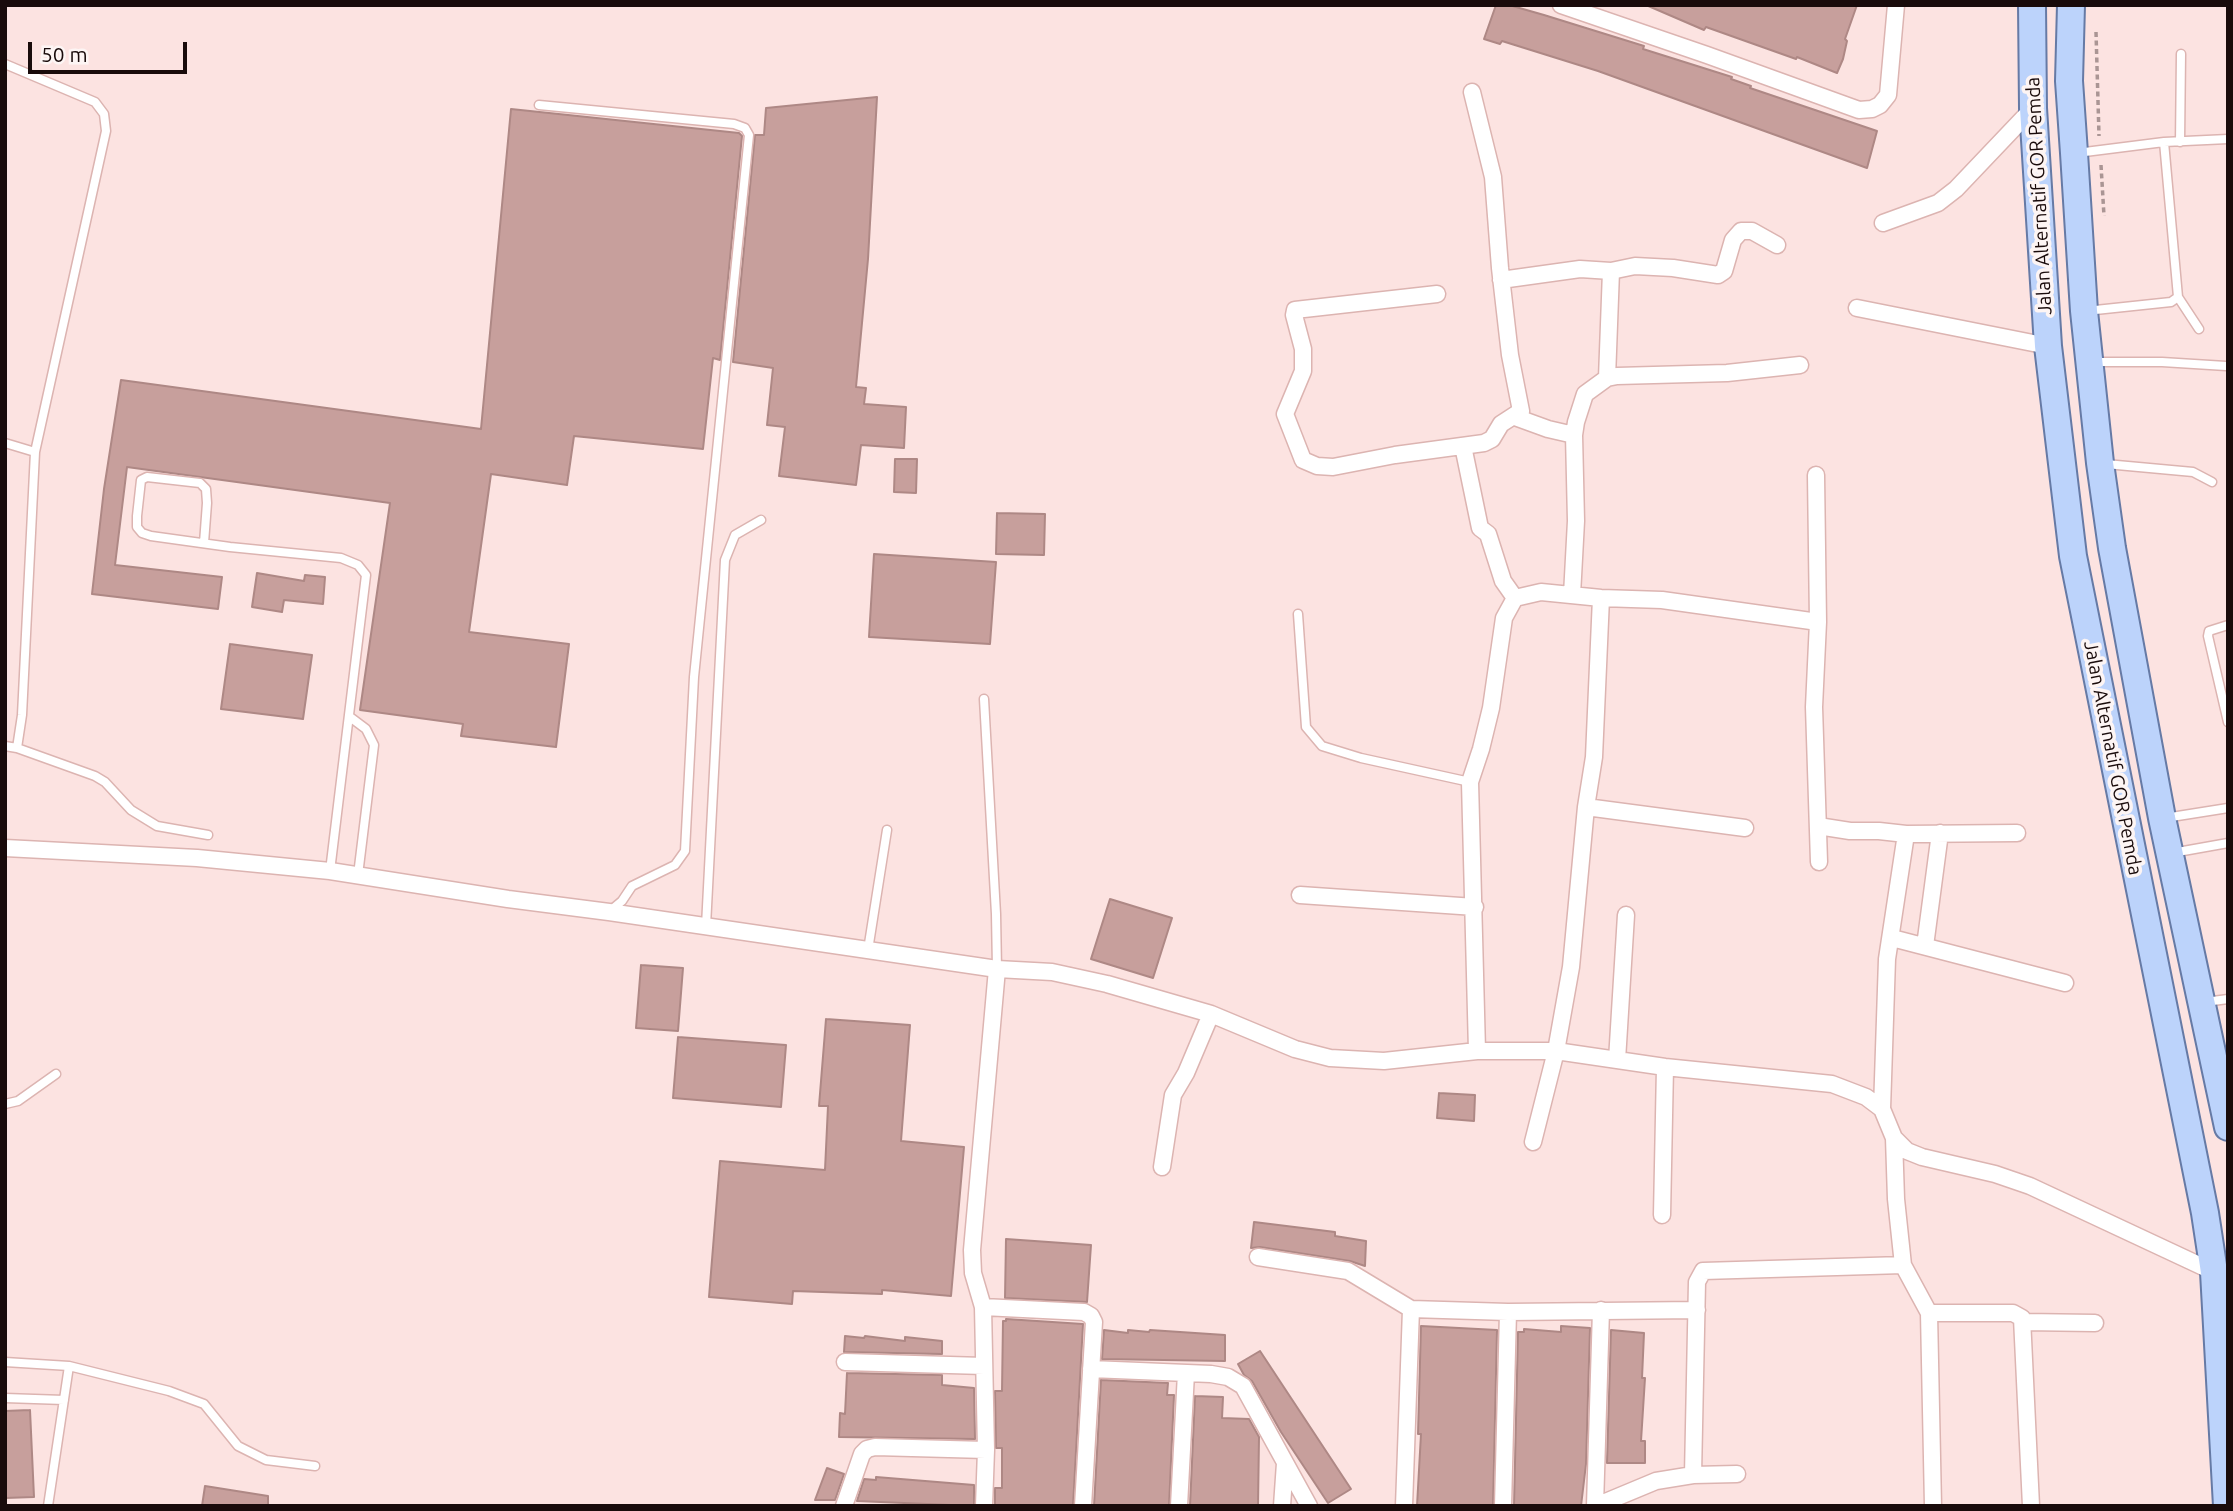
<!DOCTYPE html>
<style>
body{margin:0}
#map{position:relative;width:2233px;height:1511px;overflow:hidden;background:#fce3e1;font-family:Ubuntu,sans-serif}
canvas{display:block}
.frame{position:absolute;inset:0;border:7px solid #190b0b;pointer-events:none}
.scale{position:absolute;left:28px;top:42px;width:159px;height:32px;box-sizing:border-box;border:4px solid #190b0b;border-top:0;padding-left:9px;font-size:21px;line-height:24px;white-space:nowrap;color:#190b0b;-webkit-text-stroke:5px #fdf5f4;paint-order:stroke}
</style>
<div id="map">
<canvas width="2233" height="1511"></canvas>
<div class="frame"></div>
<div class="scale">50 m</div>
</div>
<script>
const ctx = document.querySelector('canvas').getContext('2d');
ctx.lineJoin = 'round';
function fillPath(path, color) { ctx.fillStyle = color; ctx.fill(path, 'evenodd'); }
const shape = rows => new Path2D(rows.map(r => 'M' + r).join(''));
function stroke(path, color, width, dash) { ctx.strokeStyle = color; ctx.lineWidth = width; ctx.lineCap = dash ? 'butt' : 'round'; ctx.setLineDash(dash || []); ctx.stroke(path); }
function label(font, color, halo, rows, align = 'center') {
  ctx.font = font + ' Ubuntu,sans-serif'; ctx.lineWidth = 7; ctx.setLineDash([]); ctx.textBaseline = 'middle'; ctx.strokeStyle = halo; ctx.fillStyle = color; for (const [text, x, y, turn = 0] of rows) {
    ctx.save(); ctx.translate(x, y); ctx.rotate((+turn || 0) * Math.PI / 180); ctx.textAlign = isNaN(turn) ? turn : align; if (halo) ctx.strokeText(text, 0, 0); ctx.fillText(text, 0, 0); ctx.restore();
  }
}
const building = shape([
 [1496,5,1509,5,1544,15,1644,46,1643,49,1732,77,1731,79,1751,86,1750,88,1877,131,1867,168,1598,71,1502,41,1500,44,1484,39,1496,5],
 [1646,5,1857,5,1845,39,1847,41,1843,59,1837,73,1797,57,1796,59,1706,27,1704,30,1646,5],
 [877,97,868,259,856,387,866,388,864,404,906,407,904,448,861,445,856,485,779,476,785,427,767,425,773,368,733,362,755,135,764,135,766,108,877,97],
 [511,109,739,133,742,136,720,360,713,358,703,449,574,436,567,485,491,474,469,632,569,644,556,747,461,736,463,724,360,710,390,503,127,467,115,565,222,577,218,609,92,594,104,489,121,380,481,429,511,109],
 [895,459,917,459,916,493,894,492,895,459],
 [997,513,1045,514,1044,555,996,554,997,513],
 [874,554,996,562,990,644,869,637,874,554],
 [257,573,304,581,305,575,325,577,323,604,284,600,282,612,252,607,257,573],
 [230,644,312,655,303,719,221,709,230,644],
 [1110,899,1172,918,1153,978,1091,959,1110,899],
 [641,965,683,968,678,1031,636,1028,641,965],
 [826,1019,910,1025,901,1141,964,1147,951,1296,882,1290,882,1294,793,1291,792,1304,709,1297,720,1161,825,1170,828,1106,819,1106,826,1019],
 [678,1037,786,1045,781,1107,673,1098,678,1037],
 [1439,1093,1475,1095,1474,1121,1437,1118,1439,1093],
 [1254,1222,1335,1232,1335,1236,1366,1241,1365,1266,1350,1261,1260,1247,1251,1248,1254,1222],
 [1006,1239,1091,1245,1087,1302,1005,1298,1006,1239],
 [1006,1319,1083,1324,1073,1506,995,1506,995,1488,1002,1488,1002,1448,996,1448,995,1391,1002,1391,1003,1321,1006,1321,1006,1319],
 [1421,1326,1497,1330,1493,1506,1417,1506,1421,1434,1418,1434,1421,1326],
 [1561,1326,1590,1328,1586,1464,1581,1506,1514,1506,1518,1332,1524,1332,1524,1329,1561,1332,1561,1326],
 [1104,1330,1128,1333,1128,1330,1149,1332,1150,1330,1225,1335,1225,1361,1102,1359,1104,1330],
 [1611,1330,1644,1333,1642,1378,1645,1378,1641,1441,1645,1441,1645,1463,1607,1463,1611,1330],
 [845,1336,864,1338,865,1336,905,1341,905,1337,942,1341,942,1354,844,1352,845,1336],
 [1260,1351,1351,1489,1328,1503,1281,1432,1252,1381,1244,1375,1238,1364,1260,1351],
 [847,1373,942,1375,942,1385,974,1388,975,1439,839,1437,840,1413,845,1414,847,1373],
 [1101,1380,1168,1383,1167,1395,1174,1395,1169,1506,1094,1506,1101,1380],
 [1195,1396,1223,1397,1222,1418,1249,1419,1259,1437,1258,1506,1190,1506,1195,1396],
 [30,1410,34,1497,5,1498,5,1411,30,1410],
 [827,1468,844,1474,835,1500,815,1500,827,1468],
 [876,1477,974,1485,974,1506,857,1501,864,1479,876,1480,876,1477],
 [205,1486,268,1496,268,1506,202,1506,205,1486]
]);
fillPath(building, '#c79f9c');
stroke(building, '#ae8885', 2);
const lane = shape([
 [5,64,95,102,104,114,106,131,35,452,22,715,17,748,5,746],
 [539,105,734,124,745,128,749,135,694,677,685,851,675,865,632,886,622,901,610,911],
 [2164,142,2228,139],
 [2180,142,2181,54],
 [2077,153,2164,142,2178,297,2171,302,2086,311],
 [2178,297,2199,329],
 [2093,362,2162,362,2226,366],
 [5,443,35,452],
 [2106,464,2193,472,2212,482],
 [204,543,207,503,206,489,200,483,147,477,141,480,137,516,137,527,142,533,151,536,230,547,341,558,358,565,366,575,330,871],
 [1298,614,1306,727,1322,746,1361,758,1470,782],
 [2228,625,2209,631,2208,636,2228,722],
 [984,699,996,914,997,969],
 [350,717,366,729,374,745,358,875],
 [17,748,95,776,105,782,131,810,157,826,208,835],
 [2165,818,2228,808],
 [2172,853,2228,843],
 [706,926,725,560,735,535,761,520],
 [868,950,887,830],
 [2205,1002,2228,999],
 [5,1104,18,1101,56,1074],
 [5,1362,69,1366,169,1391,204,1404,238,1446,266,1460,315,1466],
 [5,1398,64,1400],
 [48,1506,69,1366]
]);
const street = shape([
 [1561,5,1707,55,1859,110,1872,109,1880,105,1888,95,1896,5],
 [1883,223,1938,203,1956,189,2033,108],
 [1501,280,1580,269,1611,271,1635,266,1673,268,1718,275,1724,271,1733,240,1741,231,1752,231,1777,245],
 [1437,294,1295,310,1294,315,1303,349,1303,371,1285,414,1303,460,1317,466,1333,467,1395,455,1484,443,1492,439,1501,424,1521,411,1510,355,1500,268,1493,177,1472,92],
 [1857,308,2048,346],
 [1607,378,1611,271],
 [1515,417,1548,429,1574,435],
 [1463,446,1480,528,1488,534,1503,581,1515,598],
 [1816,475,1818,622],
 [1572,595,1576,521,1574,435,1576,422,1585,394,1607,378,1617,376,1727,373,1800,365],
 [1586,807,1745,828],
 [1818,826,1850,831,1879,831,1906,834,2017,833],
 [5,848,197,858,330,871,508,899,609,912,997,969,1052,972,1107,984,1211,1014,1295,1049,1330,1058,1384,1061,1477,1051,1556,1051,1665,1067,1832,1084,1866,1097,1882,1109,1894,1138,1907,1151,1922,1157,1995,1174,2030,1186,2214,1272],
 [1300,895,1475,907],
 [1892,938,2065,983],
 [1925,946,1940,833],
 [1477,1051,1470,782,1481,749,1491,708,1504,618,1515,598,1541,592,1601,598,1662,600,1818,622,1814,707,1819,862],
 [1617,1060,1626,915],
 [1882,1109,1887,959,1906,834],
 [1894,1138,1896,1199,1903,1265,1929,1313,1933,1506],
 [1533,1142,1556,1051,1571,967,1586,807,1594,757,1601,598],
 [1162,1167,1173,1095,1186,1073,1211,1014],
 [1662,1215,1665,1067],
 [1258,1257,1348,1271,1411,1309,1508,1312,1697,1310],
 [983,1307,1084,1312,1091,1316,1094,1322,1083,1506],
 [1929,1313,2013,1313,2022,1318,2031,1506],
 [2024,1322,2095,1323],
 [845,1362,984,1366],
 [1091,1369,1211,1374,1228,1377,1243,1386,1309,1506],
 [1693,1475,1697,1282,1703,1271,1903,1265],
 [844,1506,862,1454,867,1449,875,1447,986,1450],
 [984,1506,986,1450,983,1307,973,1273,972,1250,997,969],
 [1179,1506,1186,1373],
 [1282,1506,1285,1463],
 [1404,1506,1411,1309],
 [1503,1506,1508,1312],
 [1595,1506,1601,1310],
 [1596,1506,1656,1481,1693,1475,1737,1474]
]);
const primary = shape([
 [2032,5,2033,108,2048,346,2073,556,2205,1213,2214,1272,2227,1506],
 [2071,5,2069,81,2074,153,2084,311,2100,463,2112,548,2162,818,2228,1127]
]);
stroke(lane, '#dcb4b1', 11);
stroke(street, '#dcb4b1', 19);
stroke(primary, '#667aa5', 30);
stroke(shape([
 [2096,32,2099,136],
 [2101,165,2104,216]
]), '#aa9594', 3.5, [5, 3.5]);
stroke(lane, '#fff', 8);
stroke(street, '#fff', 16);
stroke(primary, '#bcd3fb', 26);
label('19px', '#190b0b', '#fdf5f4', [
 ["Jalan Alternatif GOR Pemda",2039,196,-93],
 ["Jalan Alternatif GOR Pemda",2113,758,79]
]);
</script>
